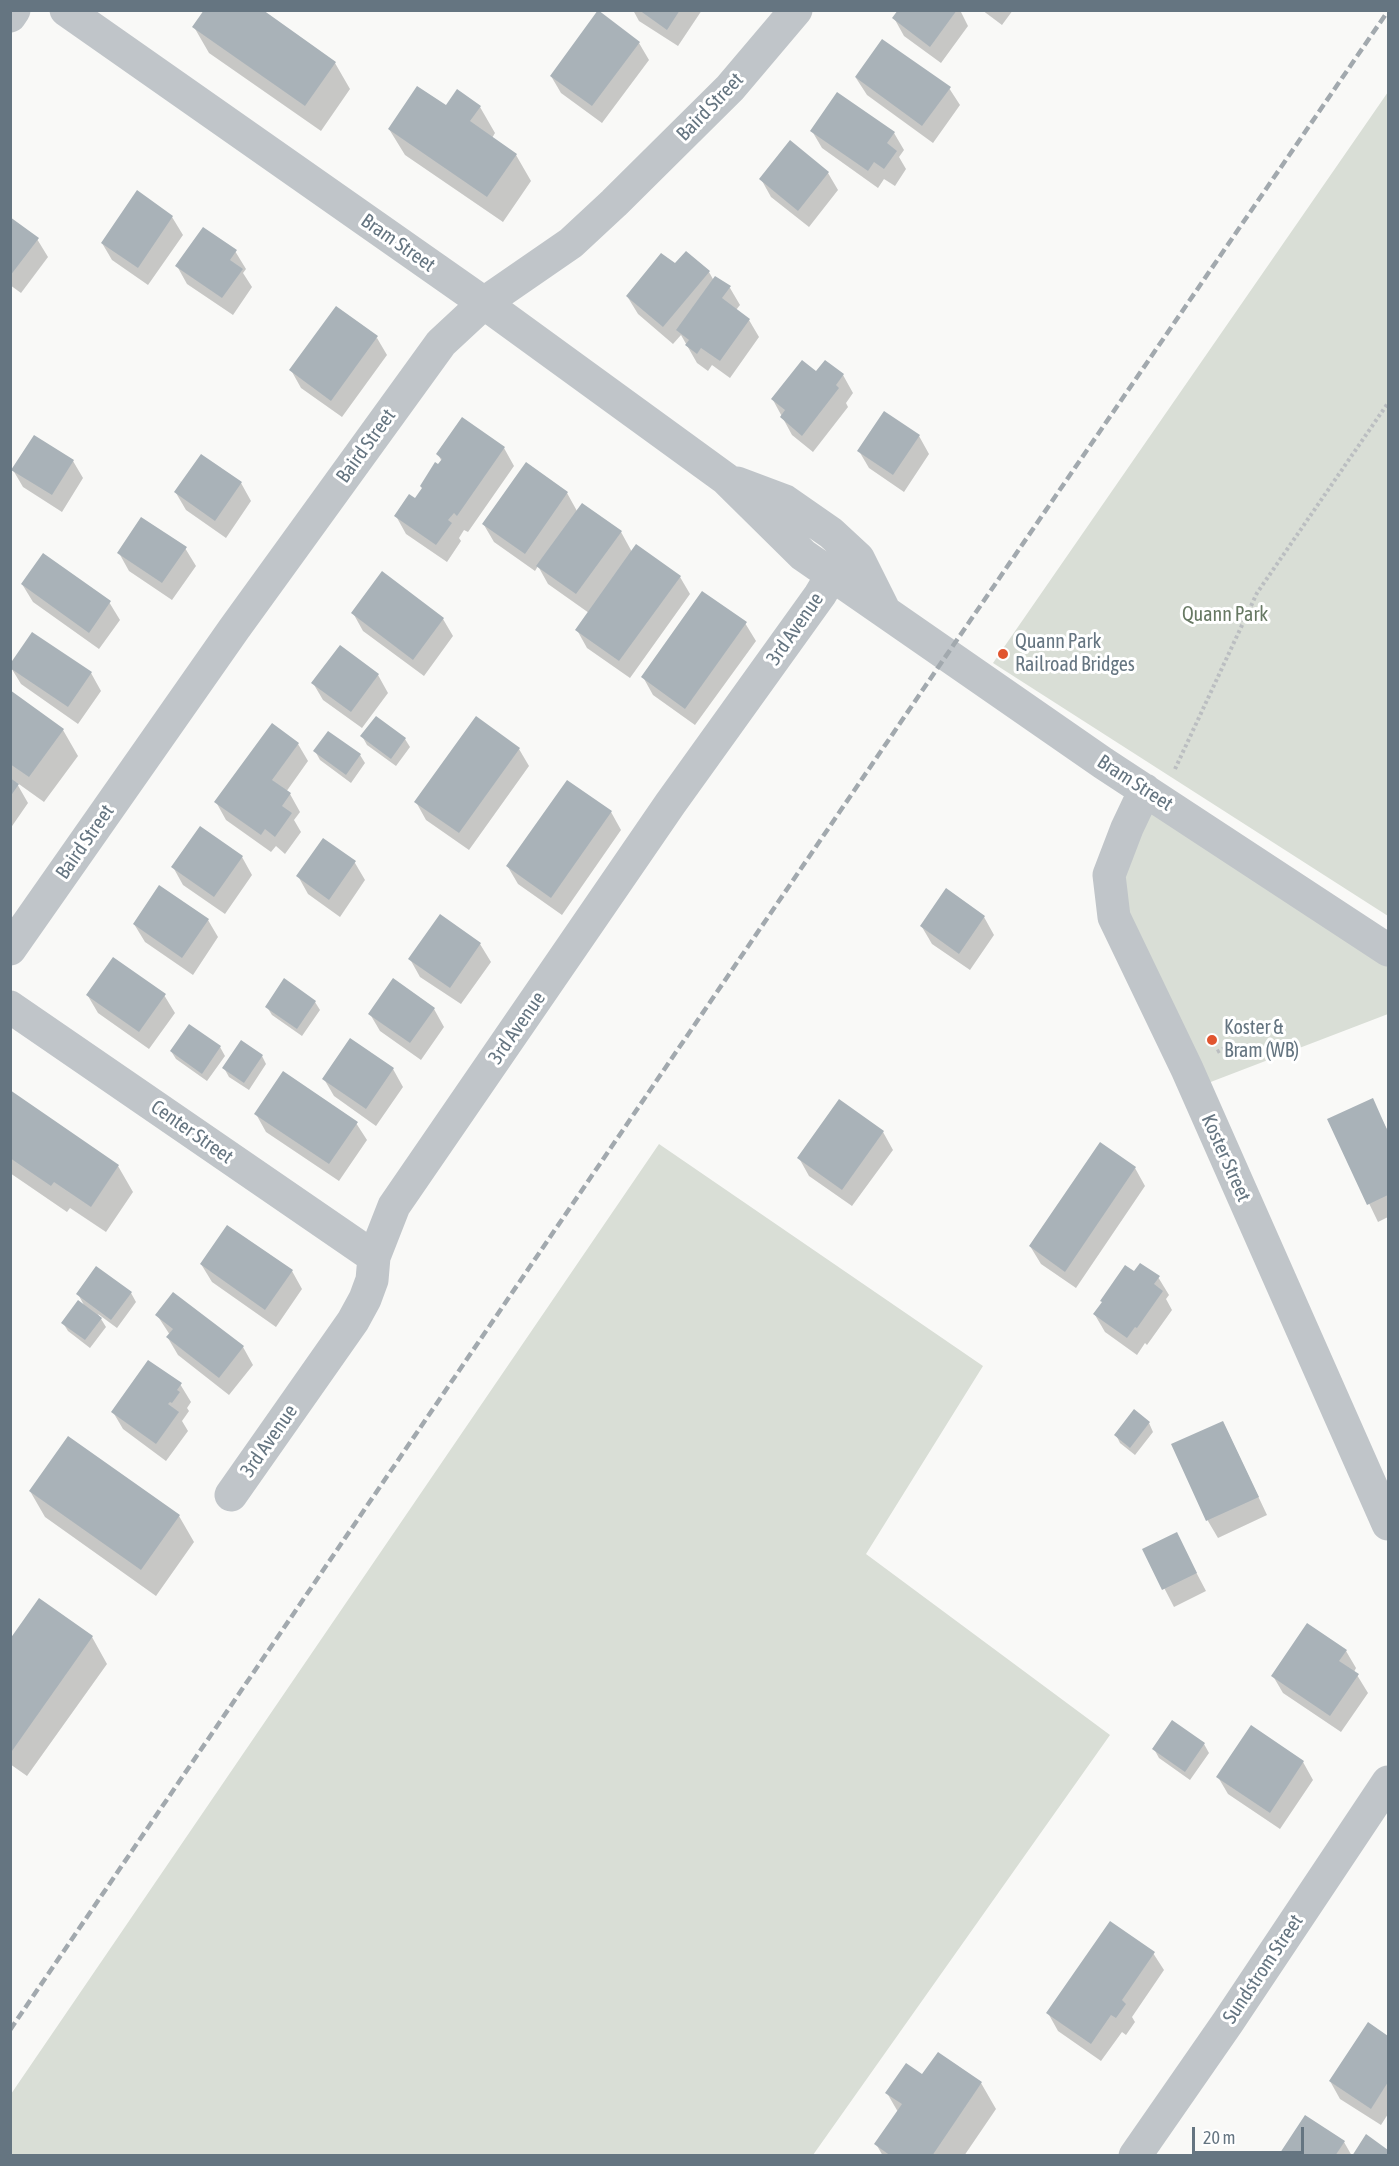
<!DOCTYPE html>
<style>
body{margin:0}
#map{position:relative;width:1399px;height:2166px;overflow:hidden;background:#f9f9f7;font-family:"Asap Condensed",sans-serif}
canvas{display:block}
.frame{position:absolute;inset:0;border:12px solid #657581;pointer-events:none}
.scale{position:absolute;left:1192px;top:2127px;width:112px;height:27px;box-sizing:border-box;border:3px solid #657581;border-top:0;padding-left:8px;font-size:18px;line-height:21px;white-space:nowrap;color:#657581;-webkit-text-stroke:4px #fff;paint-order:stroke}
</style>
<div id="map">
<canvas width="1399" height="2166"></canvas>
<div class="frame"></div>
<div class="scale">20 m</div>
</div>
<script>
const ctx = document.querySelector('canvas').getContext('2d');
ctx.lineJoin = 'round';
function fillPath(path, color) { ctx.fillStyle = color; ctx.fill(path, 'evenodd'); }
const shape = rows => new Path2D(rows.map(r => 'M' + r).join(''));
function stroke(path, color, width, dash) { ctx.strokeStyle = color; ctx.lineWidth = width; ctx.lineCap = dash ? 'butt' : 'round'; ctx.setLineDash(dash || []); ctx.stroke(path); }
function label(font, color, halo, rows, align = 'center') {
  ctx.font = font + ' "Asap Condensed",sans-serif'; ctx.lineWidth = 6; ctx.setLineDash([]); ctx.textBaseline = 'middle'; ctx.strokeStyle = halo; ctx.fillStyle = color; for (const [text, x, y, turn = 0] of rows) {
    ctx.save(); ctx.translate(x, y); ctx.rotate((+turn || 0) * Math.PI / 180); ctx.textAlign = isNaN(turn) ? turn : align; if (halo) ctx.strokeText(text, 0, 0); ctx.fillText(text, 0, 0); ctx.restore();
  }
}
fillPath(shape([
 [1388,92,1388,916,993,663],
 [1145,790,1388,950,1388,1014,1195,1088,1114,917],
 [659,1144,983,1366,866,1554,1110,1735,813,2155,11,2155,11,2094]
]), '#d9ded6');
fillPath(shape([
 [633,10,702,10,678,46,639,21],
 [900,10,960,10,968,26,941,63,904,36,894,18],
 [982,10,1013,10,1002,25],
 [194,27,335,63,350,89,321,131,209,53],
 [639,43,649,60,602,123,561,93,551,76],
 [856,78,949,88,960,105,933,143,867,95],
 [446,107,480,107,495,133,492,138,516,155,531,181,503,222,405,155,389,129],
 [812,131,894,133,904,150,899,157,906,169,895,186,884,179,878,188,822,148],
 [828,173,838,190,809,227,771,197,761,179],
 [137,193,172,217,183,235,148,285,112,260,102,243],
 [10,219,37,239,48,257,21,293,10,285],
 [235,251,246,269,243,273,252,287,233,315,187,284,177,266],
 [675,265,709,272,714,281,730,288,740,305,736,310,749,320,759,337,730,378,712,365,708,371,697,363,681,335,673,344,638,314,627,296],
 [377,338,387,355,342,417,301,388,291,370],
 [825,362,843,375,853,393,846,403,848,407,813,452,792,435,773,400,817,373],
 [919,436,929,454,904,492,869,468,859,451],
 [504,448,514,466,468,532,464,530,459,538,461,541,447,562,406,534,396,516,415,500,442,462,438,454],
 [201,456,241,483,251,501,226,538,186,510,176,493],
 [73,461,83,478,62,512,23,487,13,470],
 [567,493,577,511,621,532,632,552,680,577,690,594,630,678,587,648,577,630,589,613,548,584,538,566,535,571,494,542,484,525],
 [185,548,196,566,172,600,129,571,119,553],
 [22,584,109,602,120,620,99,649,33,602],
 [353,613,443,619,453,636,424,676,363,631],
 [745,623,756,641,695,725,653,695,643,677],
 [10,666,91,673,101,691,78,724,21,684],
 [378,675,388,693,362,728,323,700,313,683],
 [10,692,63,730,78,756,44,802,16,782,28,803,10,829],
 [362,736,405,739,410,747,396,766,367,745],
 [298,744,308,761,286,792,290,794,300,812,294,820,301,832,285,854,276,846,271,852,226,820,216,802],
 [519,749,529,766,469,850,426,820,416,802],
 [315,751,360,755,365,763,351,783,320,760],
 [568,782,611,812,621,830,562,915,518,884,508,867],
 [323,840,355,863,365,880,340,917,308,894,298,876],
 [242,857,252,875,225,914,183,885,173,867],
 [947,890,984,917,994,935,970,970,932,944,922,927],
 [208,920,218,937,193,975,145,942,134,924],
 [480,944,491,962,461,1004,420,977,410,959],
 [164,995,175,1013,149,1049,98,1013,88,996],
 [315,1002,320,1010,302,1036,272,1015,267,1007],
 [434,1009,444,1027,421,1060,380,1031,370,1014],
 [220,1047,225,1056,207,1081,176,1059,171,1051],
 [262,1056,266,1064,249,1090,229,1077,224,1068],
 [393,1069,403,1087,376,1126,334,1096,324,1079],
 [10,1092,118,1166,133,1192,106,1232,70,1208,67,1212,10,1173],
 [1372,1100,1388,1131,1388,1217,1378,1222,1329,1120],
 [256,1114,356,1123,367,1140,339,1181,266,1132],
 [883,1132,893,1150,852,1206,809,1176,799,1158],
 [1135,1168,1145,1186,1076,1288,1041,1264,1030,1246],
 [201,1264,292,1271,302,1289,276,1327,212,1282],
 [97,1268,131,1293,136,1302,117,1328,98,1314,106,1327,90,1348,68,1331,63,1323,85,1307,78,1294],
 [1134,1273,1158,1277,1169,1295,1166,1299,1172,1310,1147,1345,1145,1343,1137,1355,1105,1332,1095,1315],
 [157,1315,243,1347,253,1365,229,1395,178,1355,168,1338,170,1335],
 [180,1384,191,1402,187,1408,189,1411,182,1421,188,1431,166,1461,123,1429,113,1412],
 [1223,1422,1267,1515,1218,1538,1208,1521,1173,1444],
 [1149,1423,1153,1432,1135,1455,1120,1443,1116,1435],
 [30,1491,179,1516,194,1542,156,1596,45,1517],
 [1176,1534,1206,1591,1174,1607,1144,1549],
 [92,1637,107,1664,27,1776,10,1764,10,1641],
 [1346,1651,1356,1668,1354,1672,1357,1675,1368,1693,1341,1732,1283,1693,1273,1676],
 [1204,1744,1209,1753,1190,1780,1159,1758,1154,1749],
 [1303,1762,1313,1780,1280,1829,1228,1794,1218,1777],
 [1153,1953,1164,1970,1132,2017,1135,2022,1126,2035,1122,2032,1101,2061,1058,2031,1048,2013],
 [1369,2024,1388,2037,1388,2114,1381,2125,1340,2099,1330,2081],
 [923,2076,981,2083,996,2109,964,2156,883,2156,876,2144,898,2112,887,2093],
 [1344,2142,1352,2156,1280,2156]
]), '#0003');
fillPath(shape([
 [204,10,263,10,336,62,305,106,192,27],
 [598,10,640,42,592,106,550,76],
 [639,10,680,10,667,30],
 [898,10,957,10,930,47,892,18],
 [882,39,951,87,922,126,855,77],
 [417,86,446,105,457,89,481,106,470,121,517,154,487,197,388,129],
 [837,92,895,132,887,143,897,151,884,169,874,162,868,171,810,131],
 [790,140,829,172,798,211,759,179],
 [137,190,173,216,138,268,101,243],
 [10,217,39,238,10,276],
 [203,227,237,250,230,260,243,269,222,298,175,266],
 [686,251,710,271,663,327,626,296,661,253,675,263],
 [715,276,731,286,722,298,750,319,720,361,701,348,697,354,685,345,689,340,676,330],
 [336,306,378,336,331,401,289,370],
 [802,360,816,371,825,360,844,374,836,385,839,388,802,436,780,417,785,410,771,399],
 [884,411,920,435,893,475,857,451],
 [462,417,505,447,457,516,454,513,448,520,452,523,436,545,394,516,409,494,415,498,422,488,420,486,435,462,438,464,442,459,436,454],
 [34,435,74,460,52,495,11,470],
 [201,454,242,482,215,521,174,492],
 [526,462,568,492,525,554,482,524],
 [582,503,622,531,576,594,536,566],
 [141,517,187,547,162,583,117,553],
 [636,544,681,576,619,661,575,630],
 [43,553,111,601,89,633,21,584],
 [382,571,444,618,413,660,351,613],
 [702,591,747,622,685,709,641,677],
 [32,632,92,672,68,707,10,668,10,664],
 [340,645,379,674,351,712,311,683],
 [10,690,64,729,29,777,10,764],
 [376,716,406,738,391,759,360,736],
 [476,716,520,748,459,833,414,802],
 [272,723,299,743,272,780,291,793,282,806,292,813,275,837,265,829,261,835,214,802],
 [328,731,361,754,346,775,313,751],
 [10,778,19,784,10,797],
 [567,780,612,811,551,898,506,866],
 [200,826,243,856,214,897,171,867],
 [323,838,356,861,329,900,296,876],
 [159,885,209,919,182,958,133,924],
 [946,888,985,916,959,954,920,926],
 [440,914,481,943,450,988,408,959],
 [113,957,166,994,139,1032,86,995],
 [284,978,316,1001,297,1029,265,1007],
 [393,978,435,1008,410,1043,368,1014],
 [189,1024,221,1046,202,1074,170,1051],
 [350,1038,394,1068,366,1109,322,1079],
 [241,1040,263,1055,244,1083,222,1068],
 [283,1071,358,1122,329,1164,254,1114],
 [10,1090,119,1165,91,1207,54,1182,51,1186,10,1158],
 [1373,1098,1388,1132,1388,1195,1367,1205,1327,1119],
 [839,1099,884,1131,842,1190,797,1158],
 [1100,1142,1136,1167,1065,1272,1029,1246],
 [227,1225,293,1270,265,1310,200,1264],
 [1140,1263,1160,1276,1154,1284,1163,1291,1137,1328,1135,1327,1127,1338,1093,1314,1102,1302,1100,1301,1125,1265,1134,1271],
 [96,1266,132,1292,111,1320,76,1294],
 [173,1292,244,1346,219,1378,166,1337,173,1329,155,1315],
 [78,1300,102,1318,85,1340,61,1323],
 [148,1360,182,1383,177,1390,180,1392,172,1403,170,1402,168,1404,179,1412,156,1444,111,1412],
 [1134,1409,1150,1422,1130,1448,1114,1435],
 [1223,1421,1259,1497,1206,1521,1171,1444],
 [68,1436,180,1515,141,1570,29,1491],
 [1177,1532,1197,1573,1162,1590,1142,1549],
 [39,1598,93,1636,12,1751,10,1639],
 [1307,1623,1347,1650,1339,1661,1359,1674,1330,1716,1271,1676],
 [1172,1720,1205,1743,1185,1772,1152,1749],
 [1251,1725,1304,1761,1270,1813,1216,1777],
 [1110,1921,1155,1952,1122,2000,1126,2004,1116,2018,1111,2015,1091,2044,1046,2013],
 [1368,2022,1388,2036,1388,2082,1371,2109,1329,2081],
 [938,2052,982,2082,932,2156,891,2156,874,2144,902,2104,885,2093,906,2063,922,2074],
 [1305,2115,1345,2141,1335,2156,1278,2156],
 [1366,2134,1388,2150,1388,2156,1352,2156]
]), '#a9b2b8');
stroke(shape([
 [1175,769,1257,593,1388,403],
 [1217,1052,1230,1045]
]), '#bbbec1', 4, [3, 3]);
stroke(shape([
 [66,10,484,303,726,479,803,555,1103,763,1388,950],
 [10,16,14,10],
 [737,483,785,501,831,533,858,558,883,608],
 [1145,790,1127,828,1109,875,1114,917,1187,1069,1388,1524],
 [10,949,234,629,441,343,484,303,571,243,614,203,730,88,796,10],
 [10,1007,374,1257],
 [231,1495,353,1321,365,1299,372,1280,374,1257,394,1206,670,804,820,595,832,575],
 [1135,2156,1228,2022,1388,1782]
]), '#c0c5c9', 33);
stroke(shape([
 [10,2030,924,688,1388,11]
]), '#a2a9ae', 4.5, [9, 4.5]);
for (const [x, y, r, color] of [
 [1003,654,6,"#e1552f"],
 [1212,1040,6,"#e1552f"]
]) { const dot = new Path2D(); dot.arc(x, y, r, 0, 2 * Math.PI); ctx.fillStyle = color; ctx.fill(dot); stroke(dot, '#fff', 2); }
label('20px', '#657581', '#fff', [
 ["Baird Street",710,107,-46],
 ["Bram Street",398,243,35],
 ["Baird Street",366,446,-54],
 ["3rd Avenue",795,629,-55],
 ["Bram Street",1135,783,33],
 ["Baird Street",85,842,-55],
 ["3rd Avenue",517,1028,-55],
 ["Center Street",192,1132,35],
 ["Koster Street",1226,1158,66],
 ["3rd Avenue",269,1441,-55],
 ["Sundstrom Street",1263,1969,-56]
]);
label('20px', '#677963', '#fff', [
 ["Quann Park",1225,615]
]);
label('20px', '#657581', '#fff', [
 ["Quann Park",1015,642],
 ["Railroad Bridges",1015,665],
 ["Koster &",1224,1028],
 ["Bram (WB)",1224,1051]
], 'left');
</script>
